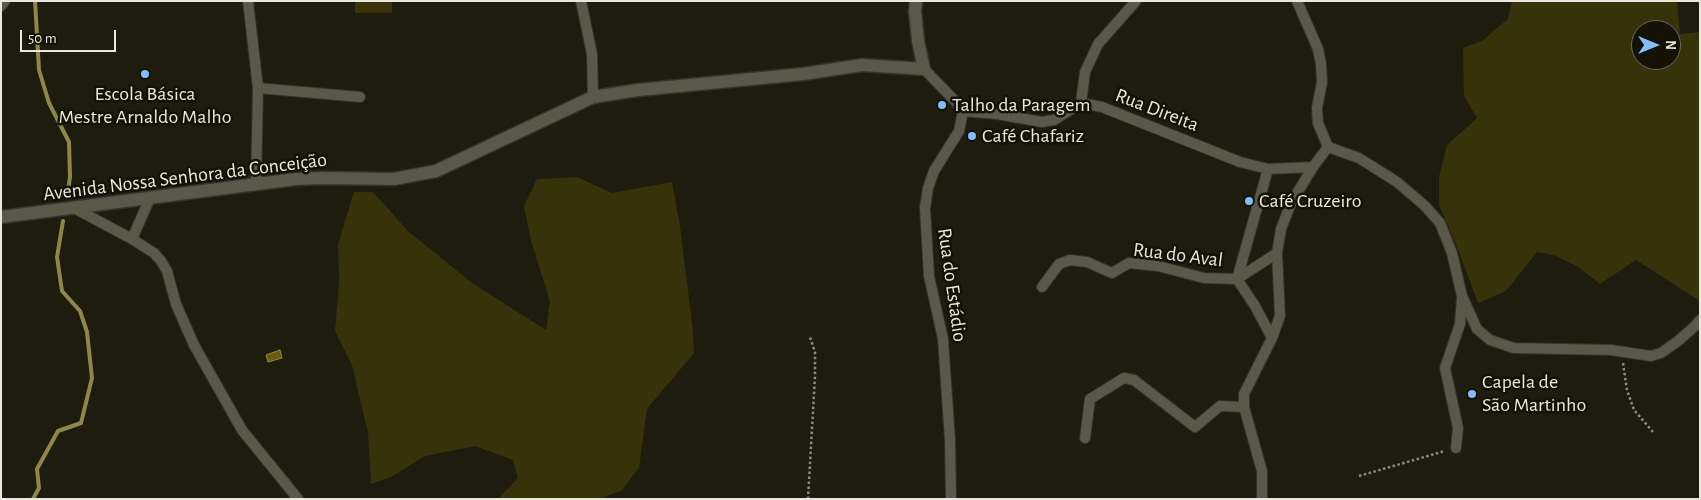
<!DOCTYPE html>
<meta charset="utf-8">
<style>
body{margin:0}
#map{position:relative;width:1701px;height:500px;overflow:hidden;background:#1d1c0f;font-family:"Alegreya Sans",sans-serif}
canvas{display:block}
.frame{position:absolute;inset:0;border:2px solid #e9e8df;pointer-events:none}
.north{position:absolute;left:1631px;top:20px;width:50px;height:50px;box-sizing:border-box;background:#141206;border:1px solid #69685d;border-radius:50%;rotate:90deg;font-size:14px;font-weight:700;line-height:20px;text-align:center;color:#e9e8df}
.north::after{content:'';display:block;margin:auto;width:18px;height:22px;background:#82bcfa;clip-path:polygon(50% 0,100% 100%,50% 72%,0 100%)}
.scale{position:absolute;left:20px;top:30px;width:96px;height:22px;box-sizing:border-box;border:2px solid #e9e8df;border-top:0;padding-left:6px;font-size:15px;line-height:18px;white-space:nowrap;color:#e9e8df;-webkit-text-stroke:4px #141206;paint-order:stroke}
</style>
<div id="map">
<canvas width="1701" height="500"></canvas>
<div class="frame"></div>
<div class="north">N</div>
<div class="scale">50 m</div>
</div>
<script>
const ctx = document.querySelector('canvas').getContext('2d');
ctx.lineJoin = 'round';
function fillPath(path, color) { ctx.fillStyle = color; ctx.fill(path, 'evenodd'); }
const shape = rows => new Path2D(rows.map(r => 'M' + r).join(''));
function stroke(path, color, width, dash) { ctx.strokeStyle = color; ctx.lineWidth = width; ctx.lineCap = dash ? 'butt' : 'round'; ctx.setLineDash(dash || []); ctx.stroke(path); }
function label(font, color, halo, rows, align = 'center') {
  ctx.font = font + ' "Alegreya Sans",sans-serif'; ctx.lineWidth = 5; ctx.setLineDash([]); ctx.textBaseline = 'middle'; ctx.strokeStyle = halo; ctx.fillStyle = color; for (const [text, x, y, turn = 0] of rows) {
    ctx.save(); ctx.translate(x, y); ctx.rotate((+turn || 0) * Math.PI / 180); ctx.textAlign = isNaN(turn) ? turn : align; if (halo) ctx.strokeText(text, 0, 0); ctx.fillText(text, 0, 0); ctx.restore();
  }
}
fillPath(shape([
 [355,1,392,1,392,13,355,13],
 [1512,1,1677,1,1680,34,1700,32,1700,301,1636,260,1600,284,1577,266,1554,255,1537,252,1506,291,1478,303,1459,252,1439,205,1439,177,1447,145,1477,118,1464,96,1463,48,1482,41,1508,19],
 [1641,30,1671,30,1671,60,1641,60],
 [577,177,612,193,672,182,680,226,693,331,694,353,647,409,639,468,621,491,599,499,498,499,518,478,513,460,475,446,425,456,391,477,371,484,368,433,352,365,335,331,339,282,338,244,354,192,373,192,408,231,472,283,546,330,550,301,531,241,524,206,537,179]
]), '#38320b');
const water = shape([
 [280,350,282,358,268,362,266,355,280,350]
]);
fillPath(water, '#685d0a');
stroke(water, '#8f874a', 1);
stroke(shape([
 [35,1,39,70,49,103,69,142,70,177,67,197],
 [33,499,39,488,37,469,58,431,81,423,92,378,87,332,80,311,62,291,57,257,63,221]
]), '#8f874a', 4);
const minor = shape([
 [248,1,258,88,256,184],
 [581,1,592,54,593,97],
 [1297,1,1318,49,1321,64,1322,82,1317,108,1318,123,1328,147],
 [1,6,5,1],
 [924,69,957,103,962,111,962,116,959,131,934,171,928,188,925,208,929,276,943,339,950,440,951,499],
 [258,88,360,97],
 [1081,103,1085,72,1098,44,1136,1],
 [962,111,997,114,1042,122,1054,120,1081,103,1102,107,1240,162,1268,169,1313,167],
 [1328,147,1359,158,1397,182,1425,206,1440,223,1452,253,1462,296,1477,329,1490,340,1514,348,1611,350,1651,356,1661,353,1678,341,1694,327,1700,320],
 [1268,169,1237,279,1255,306,1272,338,1280,316,1277,253,1281,229,1291,203,1313,167,1328,147],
 [74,208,132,239,154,253,161,261,167,271,176,304,194,345,242,430,298,499],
 [132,239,150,198],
 [1042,287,1059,264,1070,260,1087,262,1112,273,1129,263,1158,266,1204,278,1237,279,1277,253],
 [1085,438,1090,399,1124,378,1134,380,1195,427,1220,406,1244,407],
 [1456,448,1458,428,1445,368,1460,324,1462,297],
 [1262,499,1262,471,1244,407,1244,394,1272,338]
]);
const tertiary = shape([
 [1,217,296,179,321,178,394,179,436,171,593,97,638,90,803,74,862,65,924,69,918,41,915,11,916,1]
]);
stroke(minor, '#35332d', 12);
stroke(tertiary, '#35332d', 15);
stroke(shape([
 [1623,363,1627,390,1634,410,1653,432],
 [1359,476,1445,451],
 [808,499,815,376,815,352,810,337]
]), '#8d8c81', 2.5, [2.5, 2.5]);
stroke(minor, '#595849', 10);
stroke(tertiary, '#595849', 12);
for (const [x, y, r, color] of [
 [145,74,5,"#82bcfa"],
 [942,105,5,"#82bcfa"],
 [972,136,5,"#82bcfa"],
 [1249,201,5,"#82bcfa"],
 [1472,394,5,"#82bcfa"]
]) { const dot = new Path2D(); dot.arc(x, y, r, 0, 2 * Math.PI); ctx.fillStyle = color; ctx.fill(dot); stroke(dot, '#141206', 2); }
label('20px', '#e9e8df', '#141206', [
 ["Escola Básica",145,94,"center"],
 ["Mestre Arnaldo Malho",145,117,"center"],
 ["Talho da Paragem",952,105],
 ["Café Chafariz",982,136],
 ["Café Cruzeiro",1259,201],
 ["Capela de",1482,382],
 ["São Martinho",1482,405]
], 'left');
label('20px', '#e9e8df', '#141206', [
 ["Rua Direita",1157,110,21],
 ["Avenida Nossa Senhora da Conceição",185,177,-7],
 ["Rua do Aval",1178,255,7],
 ["Rua do Estádio",952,285,82]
]);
</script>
